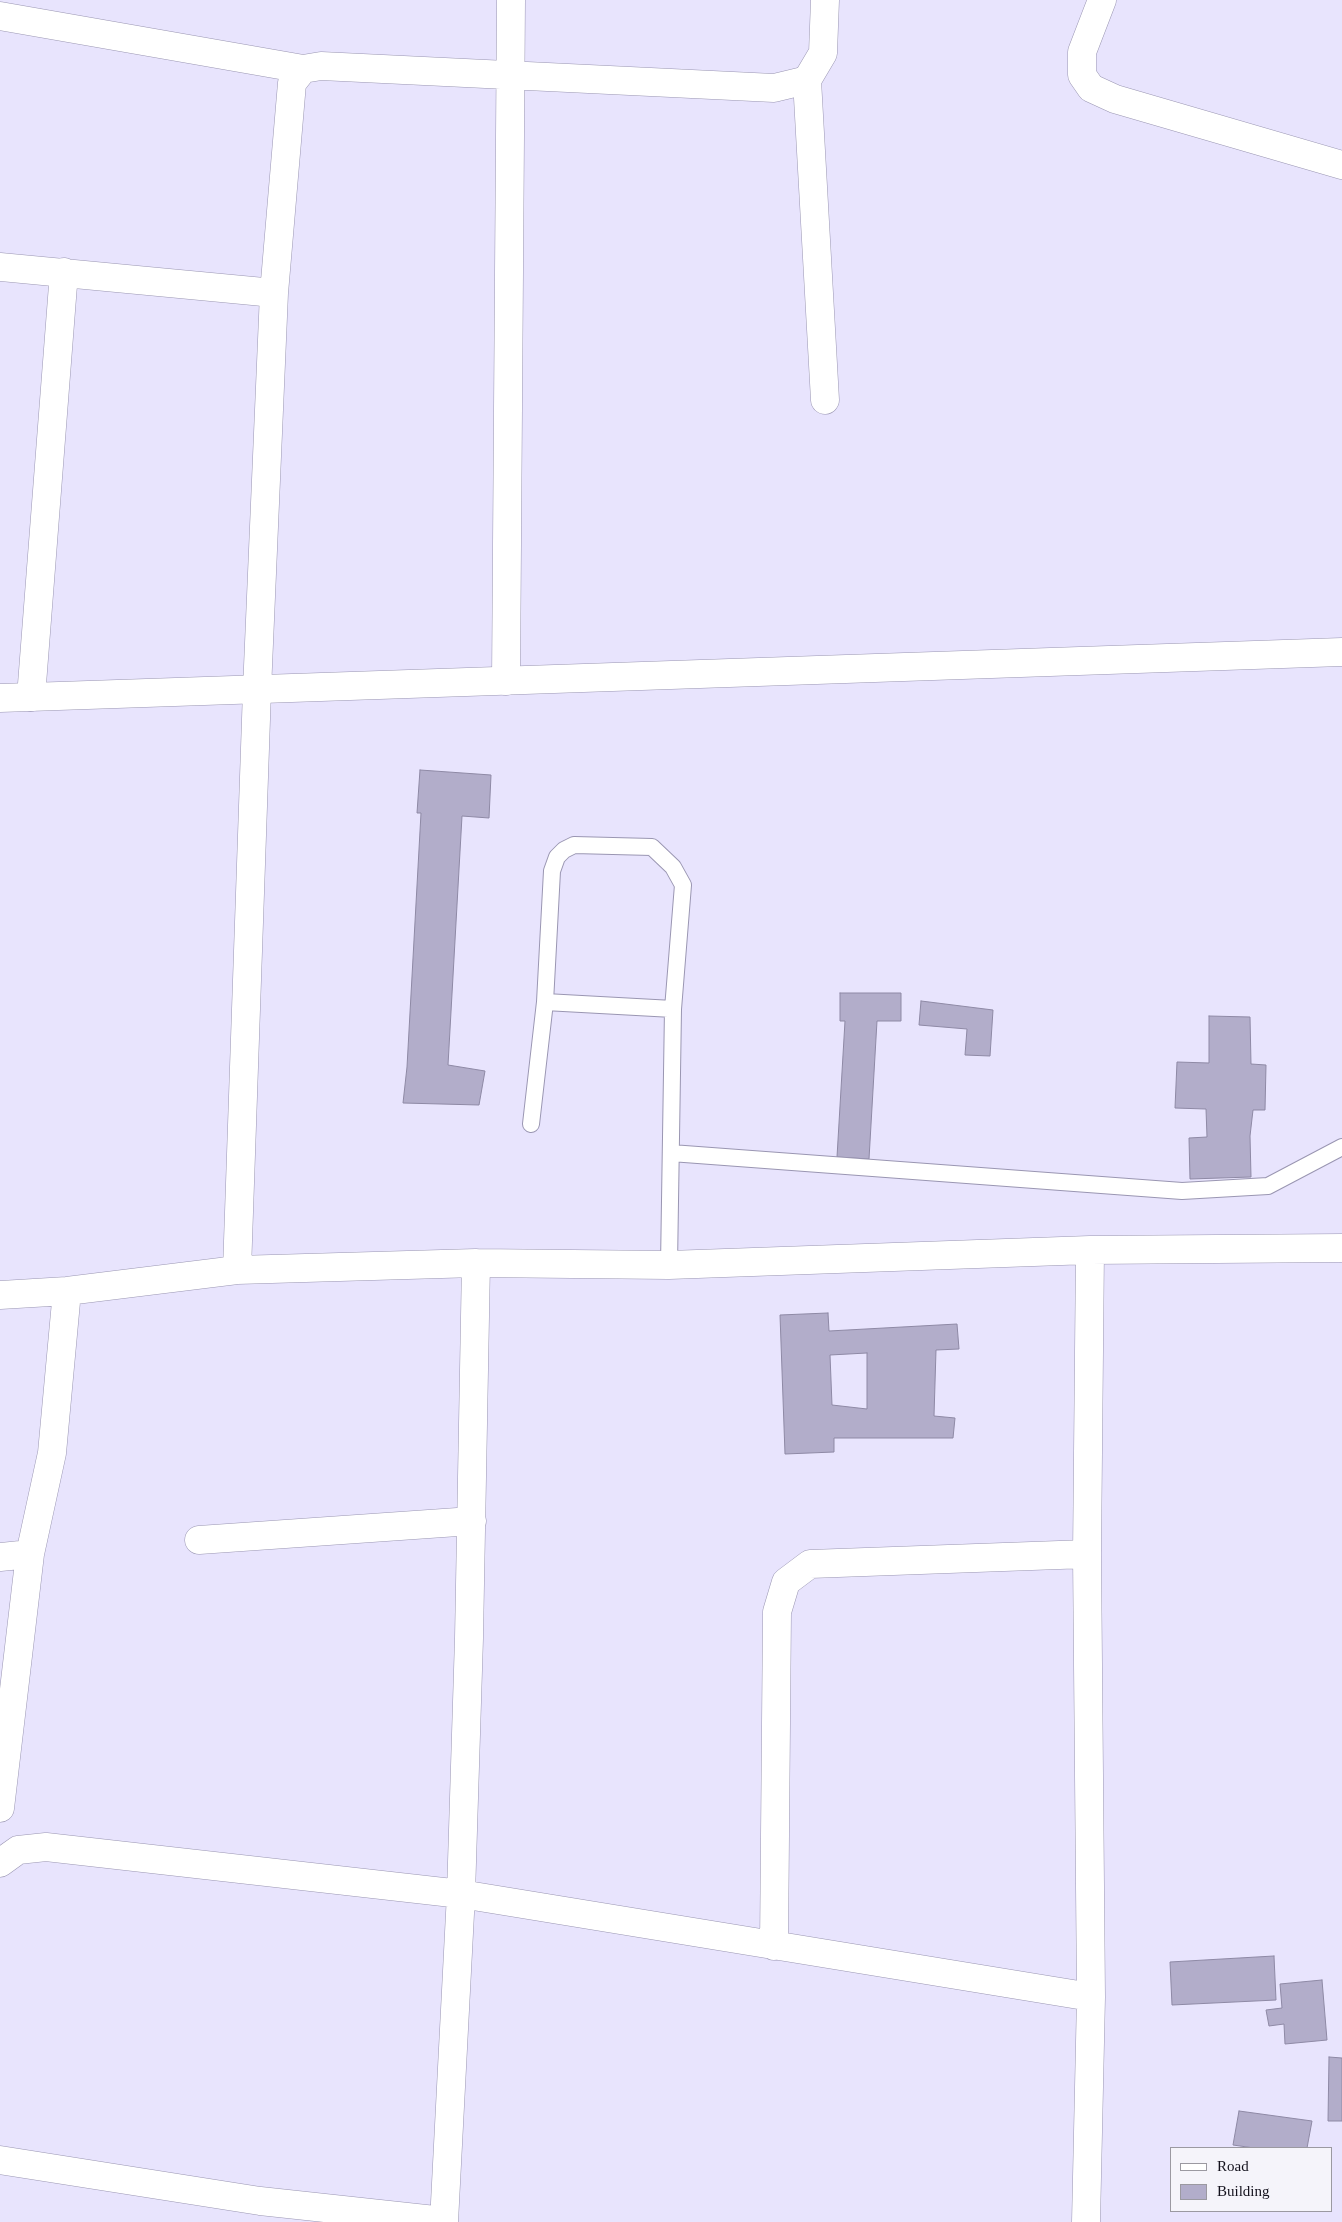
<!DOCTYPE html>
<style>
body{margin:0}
#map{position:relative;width:1342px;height:2222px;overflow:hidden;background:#e8e4fd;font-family:"Times New Roman",serif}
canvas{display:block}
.legend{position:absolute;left:1170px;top:2147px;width:162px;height:65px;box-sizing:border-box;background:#f5f4fa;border:1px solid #9b99a1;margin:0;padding:6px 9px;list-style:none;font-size:15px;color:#13111c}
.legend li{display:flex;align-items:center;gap:10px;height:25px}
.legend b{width:25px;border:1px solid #9b99a1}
</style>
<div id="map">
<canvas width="1342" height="2222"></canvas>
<ul class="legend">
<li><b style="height:6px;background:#fff"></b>Road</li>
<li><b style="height:14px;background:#b2adca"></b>Building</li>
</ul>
</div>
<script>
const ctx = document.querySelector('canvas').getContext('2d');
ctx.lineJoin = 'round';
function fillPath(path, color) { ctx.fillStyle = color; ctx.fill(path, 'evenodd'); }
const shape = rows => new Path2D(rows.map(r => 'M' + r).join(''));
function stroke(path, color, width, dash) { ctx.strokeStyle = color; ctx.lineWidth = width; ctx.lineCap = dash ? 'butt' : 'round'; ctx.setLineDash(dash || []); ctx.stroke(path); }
const building = shape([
 [420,770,491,775,489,818,462,816,448,1065,485,1071,479,1105,403,1103,407,1067,421,813,417,813,420,770],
 [840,993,901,993,901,1021,877,1021,869,1159,837,1157,845,1021,840,1021,840,993],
 [921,1001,993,1010,990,1056,965,1055,967,1029,919,1025,921,1001],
 [1209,1016,1250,1017,1251,1064,1266,1065,1265,1110,1253,1110,1250,1136,1251,1177,1190,1179,1189,1138,1207,1137,1206,1109,1175,1108,1177,1062,1209,1063,1209,1016],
 [828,1313,829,1331,957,1324,959,1349,936,1350,934,1416,955,1418,953,1438,834,1438,834,1452,785,1454,780,1315,828,1313],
 [867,1353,867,1409,832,1405,830,1355,867,1353],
 [1274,1956,1276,2000,1172,2005,1170,1962,1274,1956],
 [1322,1980,1327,2040,1285,2044,1284,2024,1269,2026,1266,2010,1282,2008,1280,1984,1322,1980],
 [1329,2057,1342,2058,1342,2121,1328,2121,1329,2057],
 [1239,2111,1312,2121,1307,2148,1254,2148,1233,2145,1239,2111]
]);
fillPath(building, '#b2adca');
stroke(building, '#8e89a5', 1);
const lane = shape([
 [545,1002,673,1009],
 [531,1124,545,1002,552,871,557,857,564,850,574,845,652,847,673,867,683,885,673,1009,669,1265],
 [671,1153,1182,1191,1268,1186,1342,1147]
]);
const street = shape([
 [1102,0,1082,52,1082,75,1091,88,1115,99,1342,165],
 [0,16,303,69],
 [807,80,825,400],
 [0,267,274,293],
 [506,681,511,0],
 [31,697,64,272],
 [237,1270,257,690,274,293,292,83,303,69,321,66,774,88,807,80,823,53,825,0],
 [0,1295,67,1291,237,1270,476,1263,669,1265,1090,1250,1342,1248],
 [199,1540,472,1521],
 [0,1557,30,1554],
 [0,1808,30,1554,52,1453,67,1291],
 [0,1863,18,1850,46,1847,461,1894,469,1638,476,1263],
 [774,1946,777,1612,786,1582,810,1564,1087,1554],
 [0,2160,260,2201,444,2221],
 [444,2222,461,1894,1091,1997],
 [1086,2222,1091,1997,1087,1554,1090,1250]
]);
const secondary = shape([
 [0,698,1342,652]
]);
stroke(lane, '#9a96b2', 18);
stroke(street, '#9a96b2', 29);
stroke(secondary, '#9a96b2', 29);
stroke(lane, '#fff', 16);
stroke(street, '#fff', 28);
stroke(secondary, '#fff', 28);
</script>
